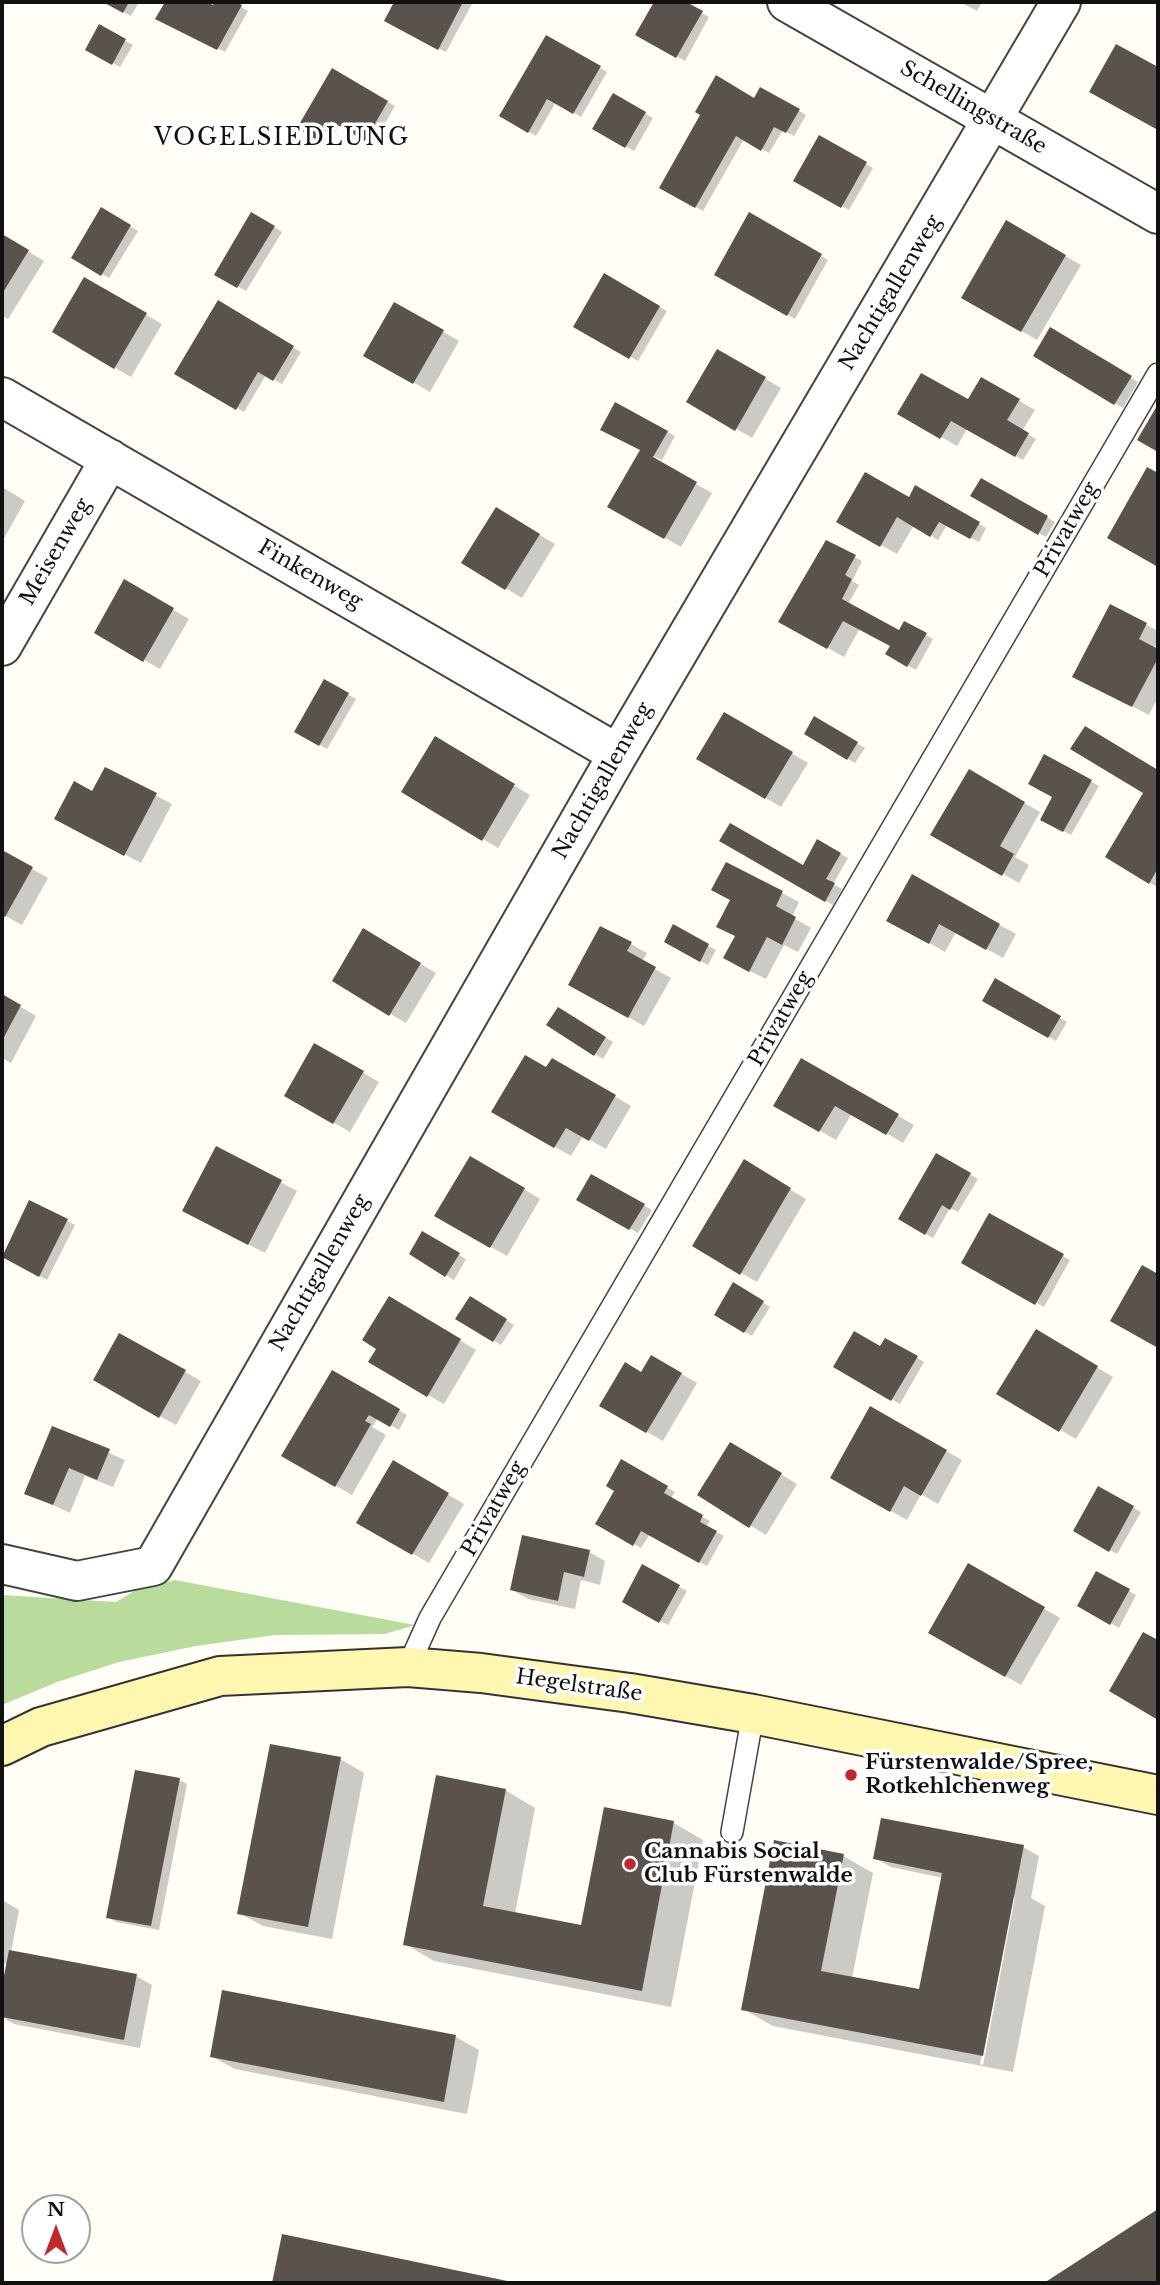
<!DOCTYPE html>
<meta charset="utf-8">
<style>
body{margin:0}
#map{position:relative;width:1160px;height:2285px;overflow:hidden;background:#fffdf5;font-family:"Libre Baskerville",serif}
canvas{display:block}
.frame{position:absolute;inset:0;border:4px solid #111;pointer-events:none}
.north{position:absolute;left:21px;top:2194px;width:70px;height:70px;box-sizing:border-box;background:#fff;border:2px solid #a0a0a0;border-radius:50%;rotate:0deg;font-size:19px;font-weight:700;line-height:28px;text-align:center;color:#111}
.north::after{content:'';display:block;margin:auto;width:24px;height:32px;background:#c4262e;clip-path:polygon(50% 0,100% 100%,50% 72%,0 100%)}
</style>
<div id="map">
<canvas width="1160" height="2285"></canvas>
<div class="frame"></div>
<div class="north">N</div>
</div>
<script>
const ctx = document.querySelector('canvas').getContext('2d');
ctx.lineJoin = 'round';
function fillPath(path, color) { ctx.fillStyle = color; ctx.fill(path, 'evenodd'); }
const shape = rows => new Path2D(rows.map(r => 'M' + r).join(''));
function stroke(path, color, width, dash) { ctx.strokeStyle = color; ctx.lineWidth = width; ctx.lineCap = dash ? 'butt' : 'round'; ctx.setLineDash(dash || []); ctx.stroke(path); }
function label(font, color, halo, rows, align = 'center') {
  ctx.font = font + ' "Libre Baskerville",serif'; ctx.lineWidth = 7; ctx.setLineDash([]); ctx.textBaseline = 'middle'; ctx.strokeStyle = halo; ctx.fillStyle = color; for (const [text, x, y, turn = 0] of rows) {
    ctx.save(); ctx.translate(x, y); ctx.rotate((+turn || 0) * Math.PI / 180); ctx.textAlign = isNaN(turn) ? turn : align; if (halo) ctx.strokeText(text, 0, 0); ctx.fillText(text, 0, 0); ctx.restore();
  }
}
fillPath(shape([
 [175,1580,415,1625,385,1634,275,1635,196,1646,119,1662,57,1682,2,1705,2,1595,116,1602,136,1590]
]), '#b9dc9c');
fillPath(shape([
 [106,2,139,2,131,16],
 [167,2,204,2,213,7,216,2,232,2,248,11,225,52,157,18],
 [396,2,473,2,446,52,386,21],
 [656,2,683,2,709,17,685,61,638,35],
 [960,2,982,2,977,11],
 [100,27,133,45,120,67,88,49],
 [547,37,607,72,581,117,556,102,536,136,501,116],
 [332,70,395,106,373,144,340,124,328,144,299,128],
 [761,89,806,115,794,136,783,130,769,153,744,139,703,211,662,187,755,100],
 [614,95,653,118,634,151,594,128],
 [820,137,873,168,849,210,795,181],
 [102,209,138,231,109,278,73,257],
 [252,214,282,232,246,291,216,274],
 [749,214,828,260,795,319,716,274],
 [1007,223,1081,265,1037,340,963,297],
 [2,236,44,261,8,319,2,316],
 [604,276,667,311,638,361,576,326],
 [84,279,162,324,131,377,54,332],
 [219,303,301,352,282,384,266,375,244,412,177,373],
 [395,304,459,341,430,392,366,355],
 [1051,329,1138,382,1123,408,1035,355],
 [718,351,781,388,752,438,689,401],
 [981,379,1035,410,1022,431,1036,439,1023,460,967,429,957,446,900,413,969,401],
 [616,404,675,436,662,460,653,456,651,459,712,493,681,547,610,506,642,450],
 [981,480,1055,522,1046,537,972,496],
 [2,487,25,501,2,542],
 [916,488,986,528,979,542,947,525,938,540,914,525,897,554,839,521,909,499],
 [496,509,555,544,522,598,463,562],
 [827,542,862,561,852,581,859,585,848,604,899,633,905,623,933,639,916,670,887,654,892,646,860,628,844,657,780,621],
 [125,582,189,619,160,669,96,632],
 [1111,606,1158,631,1155,649,1158,650,1158,697,1149,715,1091,685],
 [325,681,356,699,327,749,296,731],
 [724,714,808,763,781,807,698,758],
 [815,718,865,748,855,763,806,733],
 [1085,728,1158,772,1157,887,1107,857,1146,793],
 [435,738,530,795,498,848,404,791],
 [1045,756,1099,786,1071,835,1042,819,1054,797],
 [105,769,172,804,141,863,73,827],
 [969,771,1040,812,1015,857,1029,865,1019,883,933,834],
 [722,840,803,867,818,841,848,858,833,884,842,889,833,905],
 [2,852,48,878,22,925,2,914],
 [727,864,799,902,792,917,811,928,798,952,784,945,766,979,742,967],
 [913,877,1016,934,1003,958,956,932,945,952,889,920],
 [674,927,716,950,708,965,666,942],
 [364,931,436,973,406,1023,334,981],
 [631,944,647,953,642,962,671,978,644,1026,570,984],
 [996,980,1067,1022,1056,1041,984,1000],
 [2,996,36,1016,11,1063,2,1058],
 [558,1009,613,1042,603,1059,548,1025],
 [315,1045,379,1082,350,1132,286,1095],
 [553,1060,631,1106,606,1149,583,1136,571,1156,494,1111,547,1070],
 [802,1060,914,1125,903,1143,852,1113,836,1140,776,1105],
 [217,1148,297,1191,265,1253,201,1220],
 [936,1155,978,1179,958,1212,950,1208,933,1238,900,1219],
 [471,1158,540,1199,507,1256,437,1216],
 [744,1162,806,1199,757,1282,694,1246],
 [592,1176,652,1210,638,1233,578,1199],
 [30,1202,75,1225,47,1280,3,1256],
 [990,1216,1070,1260,1044,1307,963,1263],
 [423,1234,466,1259,454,1280,411,1254],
 [734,1284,770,1307,752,1336,716,1314],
 [389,1298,476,1350,444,1404,370,1362,379,1348],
 [470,1298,514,1325,501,1345,458,1318],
 [1036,1331,1113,1377,1076,1439,999,1394],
 [120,1335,201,1381,176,1425,95,1380],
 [886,1340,924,1362,900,1404,836,1367,881,1348],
 [652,1357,697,1383,663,1441,602,1406,642,1374],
 [332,1372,407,1415,399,1430,378,1418,372,1427,386,1435,352,1495,284,1456],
 [871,1409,962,1460,938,1504,921,1494,907,1520,832,1478],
 [53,1428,125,1460,113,1487,85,1476,70,1513,27,1493],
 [731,1444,797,1484,766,1535,700,1495],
 [622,1462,675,1492,670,1499,710,1521,706,1527,724,1536,707,1566,650,1534,641,1548,598,1523,617,1491],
 [394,1463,464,1504,429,1563,358,1522],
 [1099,1488,1141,1512,1117,1554,1075,1530],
 [589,1552,605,1561,600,1585,581,1580,575,1609,528,1599,512,1590],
 [969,1565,1060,1618,1021,1685,930,1632],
 [643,1567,687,1591,668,1625,624,1602],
 [1097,1573,1136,1595,1119,1628,1079,1605],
 [340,1759,364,1773,332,1939,263,1926,239,1913],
 [179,1780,187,1784,159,1930,116,1922,108,1917],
 [505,1790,535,1808,515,1914,583,1927,605,1810,674,1823,703,1840,671,2007,434,1961,405,1944],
 [1023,1847,1039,1856,1031,1898,1045,1906,1013,2072,773,2026,743,2009,843,1856,873,1873,852,1978,921,1991,943,1878,891,1867,875,1858],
 [1012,1897,1015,1897,983,2065,980,2064],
 [2,1900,19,1910,11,1952,136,1976,152,1985,140,2048,14,2024,2,2017,8,1964,2,1963],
 [224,1992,456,2037,479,2050,467,2114,235,2069,211,2056],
 [1158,2211,1158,2283,1048,2283],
 [283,2236,509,2283,273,2283]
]), '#0003');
fillPath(shape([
 [103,2,129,2,123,13],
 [165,2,207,2,213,5,214,2,236,2,242,5,217,50,155,19],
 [394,2,463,2,438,50,384,21],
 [654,2,686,2,703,11,676,58,635,35],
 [99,24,126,39,112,65,85,50],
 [546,35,601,66,573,114,547,99,528,133,499,116],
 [1116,44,1158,67,1158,130,1089,92],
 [332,68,388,101,365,141,331,121,320,142,297,128],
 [716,75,754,98,760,87,800,109,786,133,774,127,761,151,736,136,695,208,659,188,700,115,695,112],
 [613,93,646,112,625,148,592,129],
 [819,135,867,162,841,208,793,181],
 [101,207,131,225,101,276,71,258],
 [251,212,275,226,237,288,214,275],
 [749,212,822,254,787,316,714,275],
 [1006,220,1066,255,1021,332,961,298],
 [2,234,29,250,2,294],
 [604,273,660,306,629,359,573,327],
 [84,277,147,313,114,369,52,332],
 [218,300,294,346,273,381,258,372,236,410,174,374],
 [394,302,444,330,413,384,363,356],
 [1050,327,1132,376,1114,405,1033,356],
 [717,349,766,377,735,431,686,402],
 [921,373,968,399,981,377,1020,399,1007,420,1029,433,1015,457,951,421,940,439,897,414],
 [615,402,668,431,653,457,697,482,664,539,607,507,640,450,600,430],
 [1158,404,1158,452,1137,440],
 [1147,467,1158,473,1158,567,1107,538],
 [865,472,909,497,915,485,980,522,970,539,939,522,930,537,897,517,880,547,836,522],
 [981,478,1048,516,1038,535,970,496],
 [496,507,540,534,505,590,461,563],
 [826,540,856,555,845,575,852,579,842,599,899,630,904,621,927,633,907,667,885,654,890,646,843,621,827,649,778,622],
 [124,579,174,608,143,662,94,633],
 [1110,604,1147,623,1139,639,1158,649,1158,658,1132,707,1072,677],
 [324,679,349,693,319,746,294,732],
 [724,712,793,752,765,799,696,759],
 [814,716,858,742,847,760,804,734],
 [1085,726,1158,770,1158,868,1149,884,1105,857,1143,793,1070,749],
 [435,736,515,784,482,841,401,792],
 [1044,754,1092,780,1063,832,1040,820,1052,797,1028,784],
 [105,767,157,793,124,856,54,819,74,781,92,791],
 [969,769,1025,802,1000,846,1014,854,1002,876,930,835],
 [730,823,803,865,817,839,841,853,826,879,835,883,825,902,719,841],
 [2,850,33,867,5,917,2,915],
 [726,862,783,891,776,906,796,917,782,945,767,937,749,972,723,958,735,936,716,927,730,900,711,890],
 [912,874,1000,924,986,950,939,924,929,944,886,921],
 [673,924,709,944,700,962,664,942],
 [600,926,632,942,627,951,656,967,628,1018,568,985],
 [363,928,421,963,389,1016,332,981],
 [995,978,1061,1016,1048,1038,982,1001],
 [2,994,21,1005,2,1041],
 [558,1007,606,1037,594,1056,546,1025],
 [314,1043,364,1071,333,1124,284,1096],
 [525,1055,546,1067,552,1058,616,1095,589,1141,566,1128,554,1148,491,1112],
 [801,1058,899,1114,886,1135,835,1106,819,1132,773,1106],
 [216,1146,282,1180,248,1245,182,1211],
 [936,1153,971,1173,950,1210,942,1205,925,1235,898,1219],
 [470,1156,525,1188,490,1248,434,1216],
 [744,1159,791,1188,740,1275,692,1246],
 [591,1174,645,1204,629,1230,576,1200],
 [29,1200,68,1219,39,1277,2,1257],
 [989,1213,1064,1254,1035,1305,961,1263],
 [422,1231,460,1253,445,1277,409,1254],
 [1142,1265,1158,1274,1158,1348,1110,1321],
 [733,1282,764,1301,744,1333,714,1315],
 [389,1296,461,1339,427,1397,368,1362,376,1349,362,1340],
 [470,1296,507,1319,493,1342,455,1319],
 [1036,1329,1098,1366,1059,1432,996,1394],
 [854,1331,880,1346,885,1338,918,1356,891,1401,833,1367],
 [119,1333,186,1370,159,1418,93,1380],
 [651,1355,682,1373,646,1433,599,1406,625,1362,641,1372],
 [332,1370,400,1409,390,1427,369,1415,365,1421,371,1424,335,1487,281,1456],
 [870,1406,947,1450,921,1496,904,1486,890,1512,830,1478],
 [52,1426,110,1449,97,1480,69,1468,53,1505,24,1494],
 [730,1442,782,1473,749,1528,697,1495],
 [621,1459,668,1486,664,1493,703,1515,700,1522,717,1531,699,1563,641,1531,633,1546,595,1524,614,1491,606,1486],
 [393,1460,449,1493,412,1555,356,1523],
 [1098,1486,1134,1506,1109,1552,1073,1531],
 [522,1535,590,1550,584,1577,564,1572,558,1601,510,1590],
 [968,1563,1045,1607,1005,1677,928,1633],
 [642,1564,680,1585,659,1623,622,1602],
 [1096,1571,1130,1589,1110,1625,1077,1606],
 [1143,1632,1158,1640,1158,1720,1109,1691],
 [270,1744,341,1757,308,1927,237,1914],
 [135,1770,180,1778,151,1926,106,1918],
 [436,1775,506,1789,483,1906,581,1925,604,1807,674,1821,642,1991,403,1945],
 [881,1818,1024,1845,983,2056,741,2010,774,1840,844,1854,821,1971,919,1989,942,1873,873,1859],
 [9,1950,137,1974,124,2040,2,2017,2,1986],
 [222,1990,456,2035,444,2102,210,2057],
 [1158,2209,1158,2283,1044,2283],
 [282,2234,512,2282,512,2283,272,2283]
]), '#5a524d');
const lane = shape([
 [408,1667,430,1618,1158,374],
 [732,1832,753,1714]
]);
const street = shape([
 [787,2,1158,214],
 [2,397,618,754],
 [2,646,110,459],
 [2,1564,77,1581,153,1566,618,754,1061,2]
]);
const secondary = shape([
 [2,1746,41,1727,220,1676,408,1667,481,1673,630,1693,753,1714,1158,1795]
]);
stroke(lane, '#444', 24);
stroke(street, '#444', 42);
stroke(secondary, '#333', 42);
stroke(lane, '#fff', 21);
stroke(street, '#fff', 38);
stroke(secondary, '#fff6b0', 38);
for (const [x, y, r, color] of [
 [851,1775,7,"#c4262e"],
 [630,1864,7,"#c4262e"]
]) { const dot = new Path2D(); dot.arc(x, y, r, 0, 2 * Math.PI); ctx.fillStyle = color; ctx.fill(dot); stroke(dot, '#fff', 2.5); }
label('21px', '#111', '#fff', [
 ["Schellingstraße",973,108,30],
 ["Nachtigallenweg",891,293,-59],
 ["Privatweg",1067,530,-60],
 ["Meisenweg",56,552,-60],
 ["Finkenweg",310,575,30],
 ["Nachtigallenweg",603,781,-60],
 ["Privatweg",781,1019,-60],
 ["Nachtigallenweg",320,1273,-60],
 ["Privatweg",494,1509,-60],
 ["Hegelstraße",579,1686,8]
]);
label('bold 21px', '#111', '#fff', [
 ["Fürstenwalde/Spree,",865,1763],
 ["Rotkehlchenweg",865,1787],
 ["Cannabis Social",644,1852],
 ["Club Fürstenwalde",644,1876]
], 'left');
ctx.letterSpacing = '2px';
label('23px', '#111', '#fff', [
 ["VOGELSIEDLUNG",282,139]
]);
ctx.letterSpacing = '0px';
</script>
